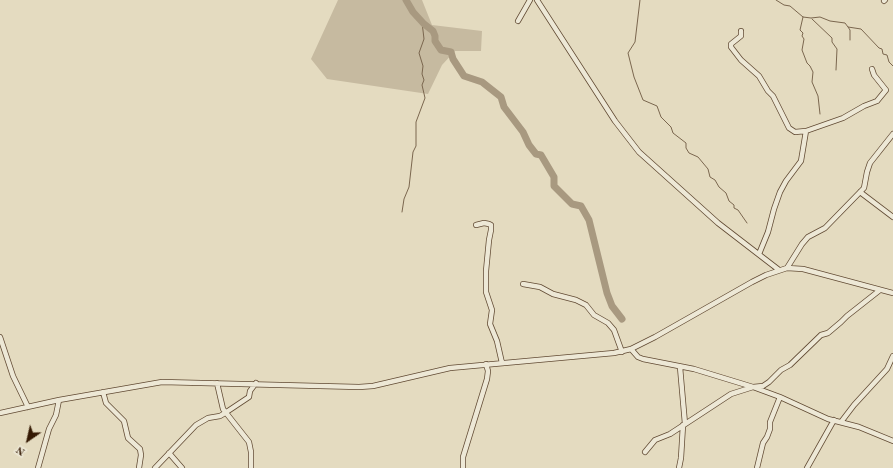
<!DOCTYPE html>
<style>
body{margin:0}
#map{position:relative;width:893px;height:468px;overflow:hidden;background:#e4dbc0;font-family:"Old Standard TT",serif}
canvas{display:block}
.north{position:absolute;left:8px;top:420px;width:40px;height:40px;-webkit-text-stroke:3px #ede8d6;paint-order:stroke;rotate:214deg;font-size:11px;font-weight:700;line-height:16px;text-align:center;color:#351a04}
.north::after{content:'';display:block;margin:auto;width:14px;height:18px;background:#351a04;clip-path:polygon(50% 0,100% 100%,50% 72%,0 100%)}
</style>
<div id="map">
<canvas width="893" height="468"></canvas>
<div class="north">N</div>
</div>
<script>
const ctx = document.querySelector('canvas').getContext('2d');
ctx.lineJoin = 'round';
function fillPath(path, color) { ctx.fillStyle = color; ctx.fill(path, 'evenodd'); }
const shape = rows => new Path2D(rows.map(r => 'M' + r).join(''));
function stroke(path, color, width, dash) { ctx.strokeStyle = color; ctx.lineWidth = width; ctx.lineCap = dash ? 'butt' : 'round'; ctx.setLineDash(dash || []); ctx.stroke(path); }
fillPath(shape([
 [338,0,422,0,432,25,482,31,481,51,455,51,442,65,428,94,327,79,311,59]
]), '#c6baa0');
stroke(shape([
 [640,0,635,42,628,53,634,77,643,100,657,106,661,117,671,127,673,133,686,143,686,148,689,153,698,157,708,169,710,177,715,180,719,187,726,193,729,201,734,205,734,208,738,210,747,223],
 [776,0,784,5,790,6,803,17,811,18,820,17,830,21,845,23,848,27,861,29,879,48,882,49,883,54,887,55,889,62,893,66],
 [803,17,800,30,803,33,802,36,804,39,802,50,807,63,810,66,813,72,812,82,818,96,820,114],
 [812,19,832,38,832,42,837,49,836,70],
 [848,27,850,30,850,40],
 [402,212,404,199,409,187,413,152,416,146,416,122,425,98,422,85,424,80,422,74,423,66,419,53,424,39,422,22]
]), '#7a664e', 1);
stroke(shape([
 [406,0,413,12,424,24,433,31,435,36,435,41,441,50,451,52,453,59,464,76,482,82,501,97,504,107,523,132,529,145,536,154,541,155,554,177,554,186,572,204,581,206,589,220,607,293,612,306,622,319]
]), '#a89980', 7);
const minor = shape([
 [537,0,615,121,639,152,718,223,779,270],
 [884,1,885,0],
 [518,21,530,0],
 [741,31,741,36,731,44,731,47,741,60,759,76,768,91,773,96,789,128,795,132,806,131,843,118,864,106,877,101,886,90,874,75,872,69],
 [860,192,893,217],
 [476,225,484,223,489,224,491,225,491,230,489,240,486,271,486,292,492,310,490,324,497,341,502,363],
 [759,254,768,232,774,209,780,192,786,181,801,161,806,131],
 [787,268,802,244,808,237,825,228,864,188,867,172,870,163,893,134],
 [523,284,540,287,553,294,576,300,586,305,594,315,608,323,614,330,622,352],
 [0,337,13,376,28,407],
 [631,349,638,357,643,359,694,369,753,387,780,397,828,419,859,427,893,441],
 [680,367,685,424],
 [217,383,223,409,249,442,251,452,251,468],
 [103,392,106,403,124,421,128,438,140,449,141,455,139,468],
 [0,413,59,400,162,382,359,387,373,386,450,368,614,353,631,349,655,337,752,282,766,275,787,268,803,269,893,293],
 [841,422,854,405,887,369,893,356],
 [645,452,655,440,670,434,731,394,753,387,763,386,769,382,781,370,790,365,821,335,828,333,841,322,847,316,880,290],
 [169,453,182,468],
 [38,468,49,429,56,415,59,400],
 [155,468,196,425,208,418,220,416,225,413,249,397,250,391,256,383],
 [463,468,463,457,487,379,488,371,486,364],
 [679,468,681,458,683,425],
 [757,468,763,443,767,437,770,429,770,422,780,397],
 [807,468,834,420]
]);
stroke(minor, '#614a33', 6);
stroke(minor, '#ede8d6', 4.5);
</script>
